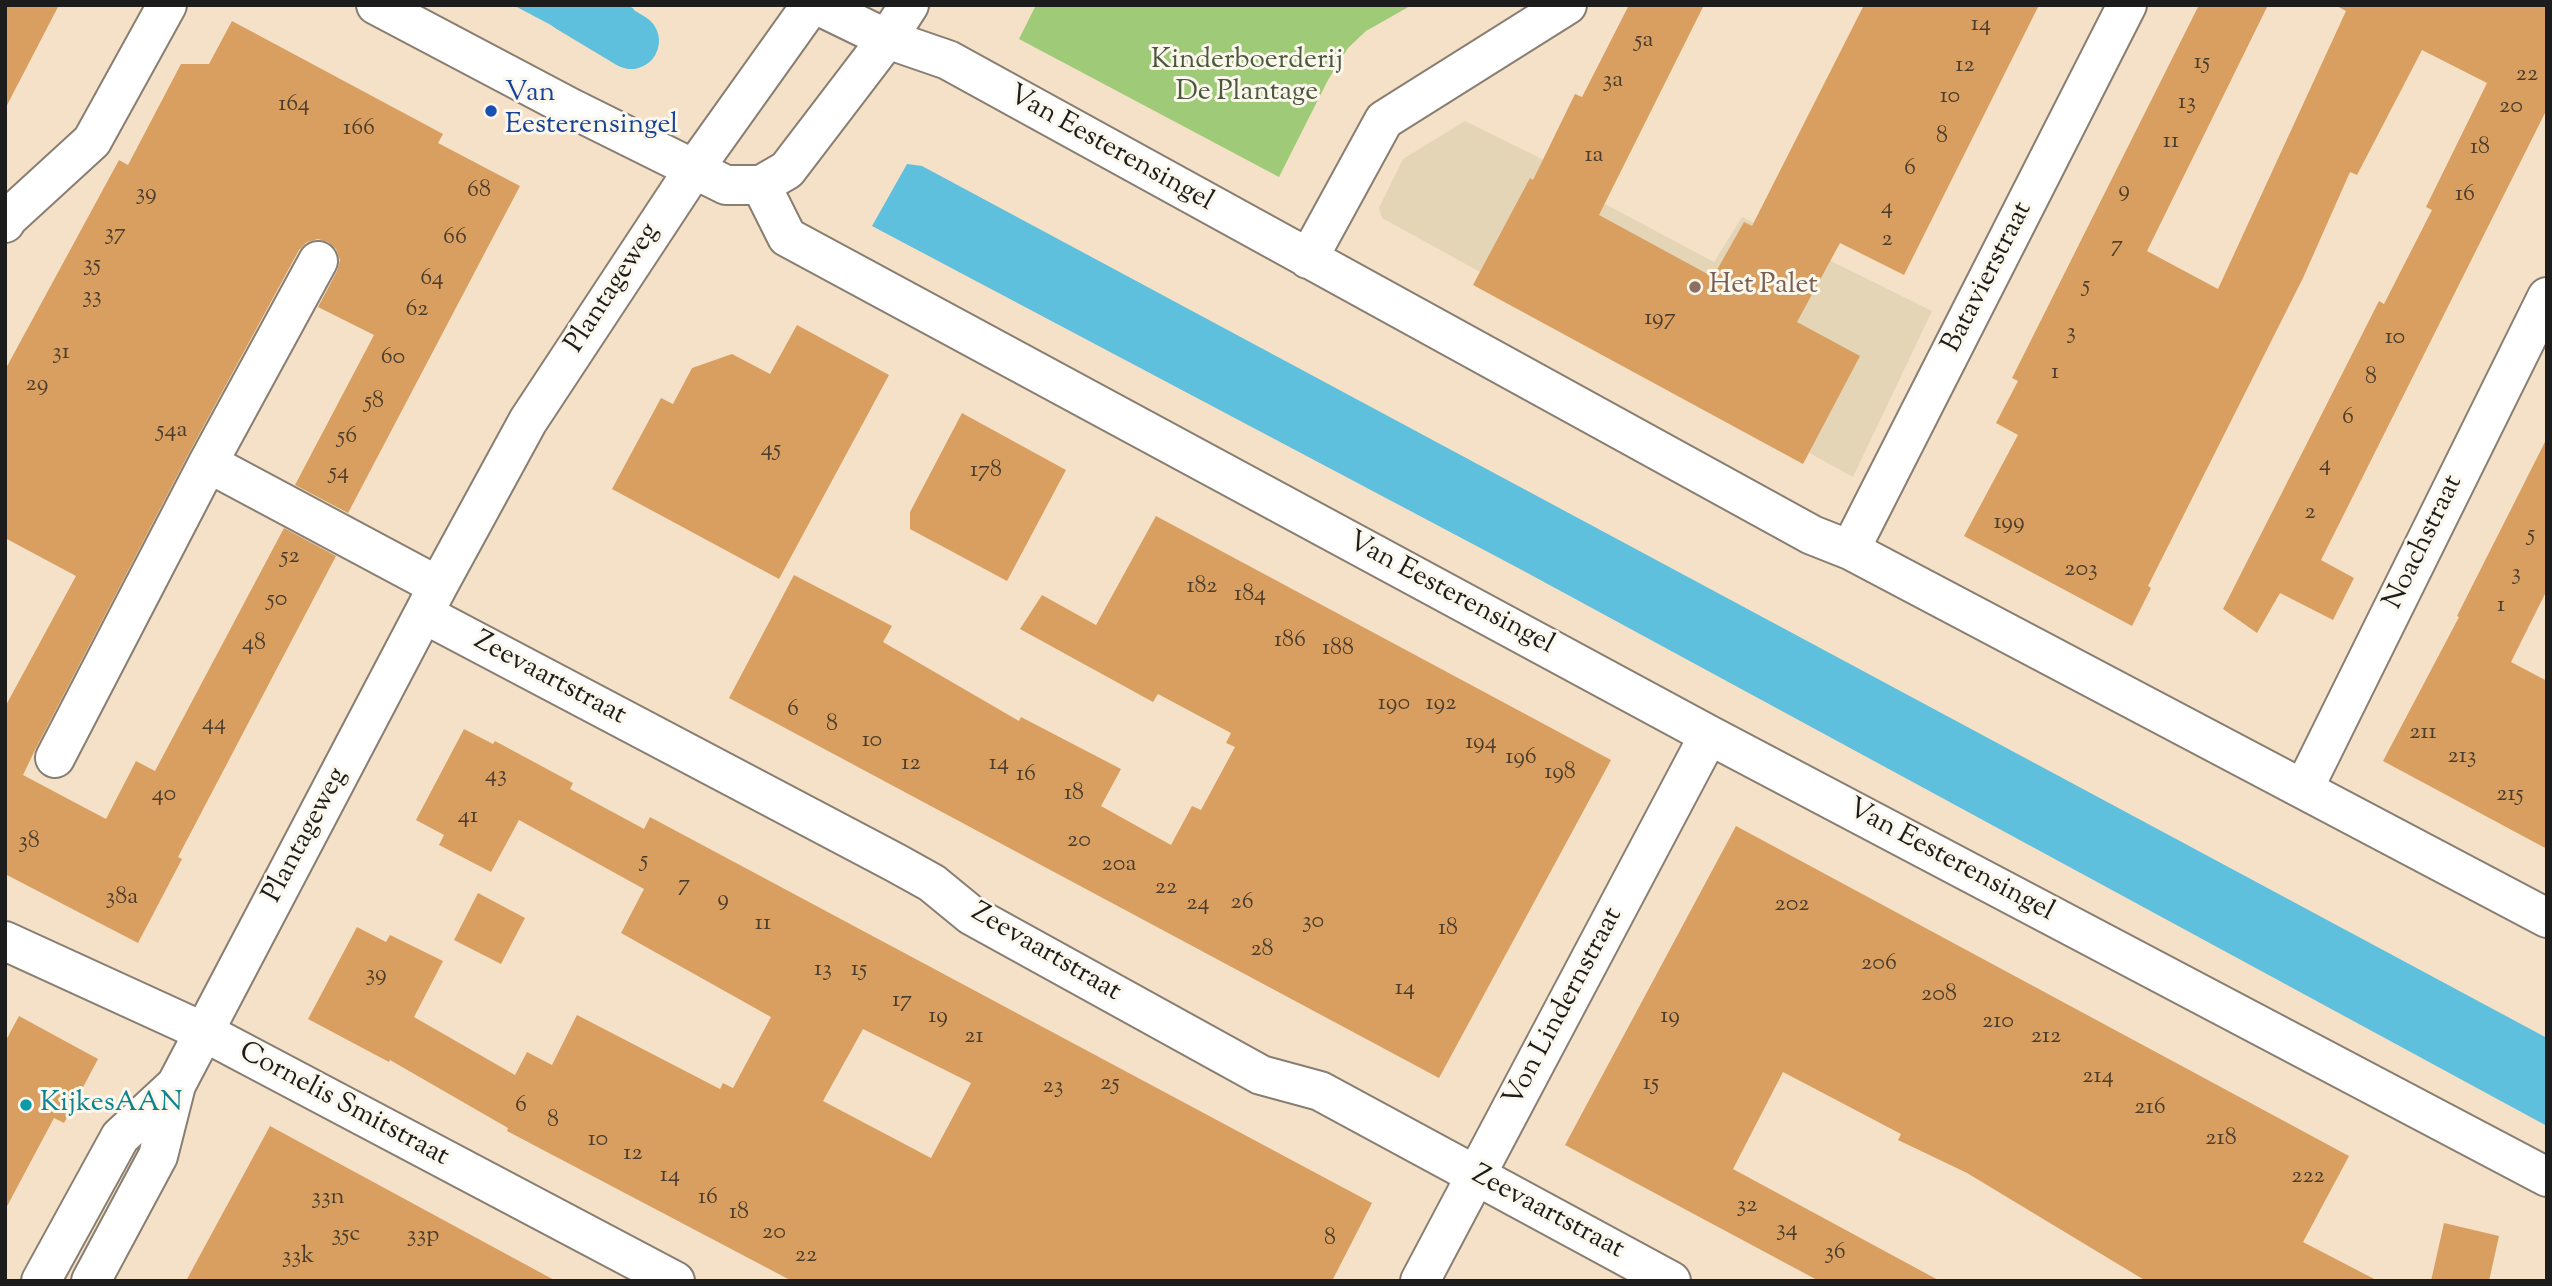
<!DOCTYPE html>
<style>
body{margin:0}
#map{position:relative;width:2552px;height:1286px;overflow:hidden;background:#f5e1c7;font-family:"Sorts Mill Goudy",serif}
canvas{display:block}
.frame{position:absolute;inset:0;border:7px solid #1c1c1c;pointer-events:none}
</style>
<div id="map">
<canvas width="2552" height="1286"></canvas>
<div class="frame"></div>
</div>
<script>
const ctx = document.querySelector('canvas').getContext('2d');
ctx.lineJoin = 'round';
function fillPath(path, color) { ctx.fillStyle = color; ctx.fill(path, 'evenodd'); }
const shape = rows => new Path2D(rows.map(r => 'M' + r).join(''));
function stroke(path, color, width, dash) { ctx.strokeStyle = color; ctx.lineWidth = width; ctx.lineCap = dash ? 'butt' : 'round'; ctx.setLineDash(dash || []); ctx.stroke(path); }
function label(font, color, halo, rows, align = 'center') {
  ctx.font = font + ' "Sorts Mill Goudy",serif'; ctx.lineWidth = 6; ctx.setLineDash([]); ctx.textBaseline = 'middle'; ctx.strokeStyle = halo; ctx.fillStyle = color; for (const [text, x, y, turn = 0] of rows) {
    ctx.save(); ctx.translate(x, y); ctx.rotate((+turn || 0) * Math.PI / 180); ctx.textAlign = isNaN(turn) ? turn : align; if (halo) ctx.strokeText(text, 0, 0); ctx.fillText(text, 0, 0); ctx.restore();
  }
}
fillPath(shape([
 [1465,121,1546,161,1543,171,1714,262,1742,217,1932,311,1853,477,1382,218,1379,208,1403,159]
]), '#e4d5b7');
fillPath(shape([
 [1036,5,1412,5,1366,31,1348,48,1328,80,1279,177,1019,39]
]), '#9fcb78');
fillPath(shape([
 [513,5,628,5,634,9,612,46,602,52],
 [907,164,922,166,2547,1038,2547,1126,1520,569,872,226]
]), '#5fc0dd');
stroke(shape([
 [571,5,631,41]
]), '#5fc0dd', 56);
fillPath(shape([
 [5,5,59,5,5,109],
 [1629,5,1704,5,1599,215,1713,277,1744,222,1752,226,1864,5,2039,5,1904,275,1840,243,1797,322,1860,356,1803,464,1473,285,1530,178,1533,180,1575,94,1582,97],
 [2199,5,2268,5,2147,251,2218,289,2346,11,2335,5,2547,5,2547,109,2321,560,2354,578,2333,620,2280,593,2257,633,2223,609,2379,301,2384,304,2432,210,2426,207,2487,83,2422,50,2357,175,2350,172,2303,278,2148,586,2151,588,2132,626,1964,536,2018,435,1996,423,2018,381,2012,378],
 [232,21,443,134,438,143,520,186,348,513,295,485,374,335,318,307,337,271,340,260,336,249,328,242,318,239,307,242,299,250,189,453,36,748,23,775,106,819,136,761,155,771,284,528,336,556,178,857,182,859,138,943,5,874,5,707,76,576,5,538,5,370,119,160,128,165,181,64,209,64],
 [797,325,889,375,779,579,612,489,661,398,673,404,692,368,732,354,770,374],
 [962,413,1066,470,1007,581,910,529,910,512],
 [2547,438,2547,590,2511,662,2547,681,2547,849,2383,761,2459,617,2457,616],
 [1156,516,1611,760,1439,1078,729,698,794,575,892,626,883,642,1019,721,1021,717,1121,769,1101,806,1171,845,1192,806,1201,810,1235,747,1226,743,1231,733,1158,694,1153,702,1020,629,1042,595,1096,625],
 [464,729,493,744,495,741,573,783,570,789,644,829,650,817,1372,1203,1332,1281,792,1281,507,1131,508,1128,390,1060,389,1062,308,1019,357,927,386,942,390,935,443,961,414,1017,515,1075,527,1052,552,1065,577,1015,720,1089,723,1083,733,1088,771,1017,621,933,644,889,519,820,491,872,439,845,444,835,416,820],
 [863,1029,971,1083,931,1158,823,1101],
 [1736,826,2349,1156,2303,1242,2378,1281,2146,1281,1967,1173,1898,1140,1901,1134,1783,1072,1733,1169,1940,1281,1819,1281,1565,1145],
 [478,893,525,918,501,964,454,940],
 [19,1016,98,1059,64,1123,54,1118,5,1210,5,1042],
 [270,1126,556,1281,186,1281],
 [2444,1223,2499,1236,2489,1281,2431,1281]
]), '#d99f60');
const minor = shape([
 [376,5,571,108,726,185,761,185],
 [817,5,887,39,948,60,1812,535,1850,550,2547,918],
 [761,185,787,237,1709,735,2547,1177],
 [761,185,787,170,887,39,909,5],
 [5,223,8,218,92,141,167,5],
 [1308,259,1384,120,1567,5],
 [208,463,438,586],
 [1850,550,2127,5],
 [424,614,896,863,932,883,971,915,1261,1075,1320,1091,1671,1281],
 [55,758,208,463,318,261],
 [2304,788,2547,297],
 [5,941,204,1032,675,1281],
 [41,1281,120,1137,176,1085],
 [91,1281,158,1156,176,1085,438,586,528,421,694,169,811,5],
 [1420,1281,1709,735]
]);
stroke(minor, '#887e72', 42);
stroke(minor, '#fff', 38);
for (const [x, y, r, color] of [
 [491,111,7,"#1a4fb4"],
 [1695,287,7,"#8d6e63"],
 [26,1105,7,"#0f9aa8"]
]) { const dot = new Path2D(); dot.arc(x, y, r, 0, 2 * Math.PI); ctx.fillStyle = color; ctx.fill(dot); stroke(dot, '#fbf7ec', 2.5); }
label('24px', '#4b3d2d', null, [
 ["14",1981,26],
 ["5a",1644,42],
 ["15",2202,64],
 ["12",1965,67],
 ["22",2527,76],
 ["3a",1613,82],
 ["10",1950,98],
 ["13",2187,104],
 ["164",294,106],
 ["20",2511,108],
 ["166",359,130],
 ["8",1942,138],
 ["11",2171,143],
 ["18",2480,149],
 ["1a",1594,157],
 ["6",1910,170],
 ["68",479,192],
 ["9",2124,192],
 ["39",146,195],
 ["16",2465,196],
 ["4",1887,209],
 ["37",115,235],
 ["66",455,239],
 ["2",1887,241],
 ["7",2117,247],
 ["35",92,266],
 ["64",432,280],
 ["5",2086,287],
 ["33",92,298],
 ["62",417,311],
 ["197",1660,320],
 ["3",2071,334],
 ["10",2395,339],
 ["31",61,354],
 ["60",393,359],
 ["1",2055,374],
 ["8",2371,379],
 ["29",37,386],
 ["58",374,403],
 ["6",2348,419],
 ["54a",172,432],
 ["56",347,438],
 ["45",771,451],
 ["4",2325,466],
 ["178",986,472],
 ["54",339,474],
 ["2",2310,514],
 ["199",2009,524],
 ["5",2531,536],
 ["52",290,558],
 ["203",2081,571],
 ["3",2516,575],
 ["182",1202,588],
 ["184",1250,596],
 ["50",277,601],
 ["1",2501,607],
 ["186",1290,642],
 ["48",254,645],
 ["188",1338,650],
 ["190",1394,705],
 ["192",1441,705],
 ["6",793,711],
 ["44",214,725],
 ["8",832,726],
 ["211",2423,734],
 ["10",872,742],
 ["194",1481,744],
 ["213",2462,758],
 ["196",1521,759],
 ["12",911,765],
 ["14",999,765],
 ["198",1560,774],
 ["16",1026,776],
 ["43",496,777],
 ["18",1074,795],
 ["40",164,796],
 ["215",2510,796],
 ["41",468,818],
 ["20",1079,842],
 ["38",29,843],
 ["5",644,862],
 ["20a",1119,866],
 ["7",684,886],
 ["22",1166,889],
 ["38a",122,899],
 ["9",723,901],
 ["26",1242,904],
 ["24",1198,905],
 ["202",1792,906],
 ["30",1313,923],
 ["11",763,925],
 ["18",1448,930],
 ["28",1262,951],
 ["206",1879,965],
 ["13",823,971],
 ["15",859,971],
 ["39",376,976],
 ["14",1405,990],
 ["208",1939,996],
 ["17",902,1002],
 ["19",938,1018],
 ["19",1670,1018],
 ["210",1998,1023],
 ["21",974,1038],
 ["212",2046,1038],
 ["214",2098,1078],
 ["25",1110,1085],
 ["15",1651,1085],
 ["23",1053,1088],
 ["6",521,1107],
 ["216",2150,1109],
 ["8",553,1122],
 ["218",2221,1140],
 ["10",598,1141],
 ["12",633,1155],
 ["14",670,1177],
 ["222",2308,1178],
 ["33n",328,1199],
 ["16",708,1199],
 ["32",1747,1207],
 ["18",739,1214],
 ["34",1787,1231],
 ["20",774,1234],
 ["35c",346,1236],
 ["33p",423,1237],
 ["8",1330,1240],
 ["36",1835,1254],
 ["22",806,1257],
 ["33k",298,1258]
]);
label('28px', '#4a593c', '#fbf7ec', [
 ["Kinderboerderij",1247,62],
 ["De Plantage",1247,94]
]);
label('28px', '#164399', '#fbf7ec', [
 ["Van",505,95],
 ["Eesterensingel",505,127]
], 'left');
label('28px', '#1c1c1c', '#fbf7ec', [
 ["Van Eesterensingel",1110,150,29],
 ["Batavierstraat",1989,278,-63],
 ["Plantageweg",614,289,-57],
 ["Noachstraat",2425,543,-64],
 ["Van Eesterensingel",1450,595,28],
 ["Zeevaartstraat",549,680,28],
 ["Plantageweg",307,836,-62],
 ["Van Eesterensingel",1950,862,28],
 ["Zeevaartstraat",1045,954,30],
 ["Von Lindernstraat",1565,1008,-62],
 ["Cornelis Smitstraat",343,1106,28],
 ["Zeevaartstraat",1547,1214,28]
]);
label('28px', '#785e54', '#fbf7ec', [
 ["Het Palet",1709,287]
], 'left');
label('28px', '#0d838f', '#fbf7ec', [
 ["KijkesAAN",40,1105]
], 'left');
</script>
